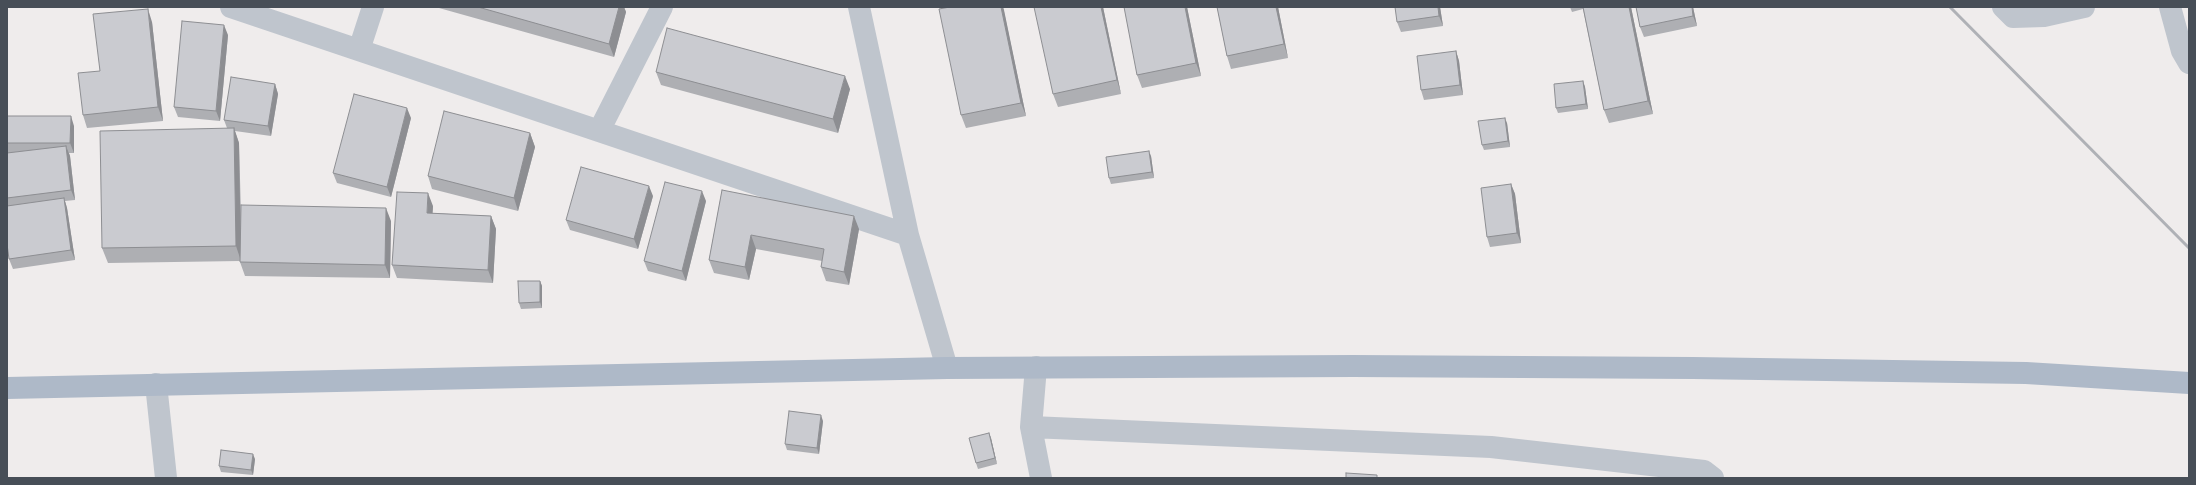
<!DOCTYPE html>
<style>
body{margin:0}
#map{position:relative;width:2196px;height:485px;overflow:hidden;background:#efecec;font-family:"Varela Round",sans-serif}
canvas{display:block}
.frame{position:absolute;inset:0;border:8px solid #474e57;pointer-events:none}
</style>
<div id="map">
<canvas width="2196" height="485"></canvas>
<div class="frame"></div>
</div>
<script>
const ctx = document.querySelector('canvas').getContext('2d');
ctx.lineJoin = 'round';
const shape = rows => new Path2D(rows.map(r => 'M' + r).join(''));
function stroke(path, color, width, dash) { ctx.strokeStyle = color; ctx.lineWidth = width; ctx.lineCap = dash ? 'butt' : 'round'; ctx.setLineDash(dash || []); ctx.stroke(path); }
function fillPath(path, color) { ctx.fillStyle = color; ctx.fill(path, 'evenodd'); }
stroke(shape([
 [231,7,908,235,947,368],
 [859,7,908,235],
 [2003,7,2013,17,2044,16,2084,7],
 [2170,7,2182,51,2189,63],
 [359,50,373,7],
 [599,131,662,7],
 [1036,367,1031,427,1041,478],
 [156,384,166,478],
 [1031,427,1491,447,1704,471,1713,478]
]), '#bfc5cd', 22);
stroke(shape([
 [7,388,947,368,1353,366,1693,368,2026,373,2189,383]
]), '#aeb9c8', 22);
stroke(shape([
 [1950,7,2189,248]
]), '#afb1b6', 3);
fillPath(shape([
 [439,7,624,7,626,12,614,57,439,8],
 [950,7,1003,7,1026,116,966,128,961,115],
 [1103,7,1121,94,1058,107,1053,94],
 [1187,7,1201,76,1142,88,1137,75],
 [1217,7,1278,7,1288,58,1231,69,1227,56],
 [1440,7,1443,26,1401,32,1397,22],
 [1570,7,1631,7,1653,114,1609,123,1604,110,1583,9,1572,12],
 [1636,7,1693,7,1697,26,1644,37,1640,27],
 [152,22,163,121,87,128,83,115,100,71],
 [228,35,220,121,178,117,174,107],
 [1456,51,1459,61,1463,95,1424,100,1421,90],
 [656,72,850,89,838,133,661,85],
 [1583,81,1585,87,1588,109,1558,113,1556,108],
 [275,84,278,94,271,136,235,131,239,143,241,214,391,221,390,278,245,276,240,262,240,261,108,263,102,248,227,128,224,120],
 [7,116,74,126,74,153,69,153,70,156,75,200,65,201,67,208,75,260,13,269,9,259,7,244],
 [411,118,391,197,337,183,333,173],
 [1507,123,1510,147,1484,150,1482,145],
 [530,133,535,147,518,211,432,189,428,176],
 [1151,156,1154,178,1111,184,1109,178],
 [1511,184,1515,194,1521,243,1490,247,1487,237],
 [722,190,859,229,849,285,826,281,821,267,822,261,756,249,749,280,714,273,709,260],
 [653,196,638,249,570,230,566,220],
 [706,201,686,281,648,271,644,261],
 [433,206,432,213,491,216,496,229,493,283,397,278,392,265],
 [540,281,542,286,542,308,521,309,519,303],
 [823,421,819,454,787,450,785,444],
 [989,433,991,438,997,464,978,469,976,463],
 [255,459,253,475,221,472,219,466]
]), '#aeafb3');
fillPath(shape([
 [619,7,624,7,626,12,614,57,609,44],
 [1001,7,1003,7,1004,10,1026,116,1021,103],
 [1101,7,1103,7,1121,94,1117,80],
 [1185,7,1187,7,1201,76,1196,63],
 [1276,7,1278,7,1288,58,1284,44],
 [1438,7,1440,7,1443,26,1439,16],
 [1629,7,1631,7,1653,114,1648,101],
 [1692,7,1693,7,1697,26,1693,16],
 [148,9,152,22,163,121,158,107],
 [224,25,228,35,220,121,216,111],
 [1456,51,1459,61,1463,95,1460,85],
 [845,76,850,89,838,133,833,119],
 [1583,81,1585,87,1588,109,1586,104],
 [275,84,278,94,271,136,268,126],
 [407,108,411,118,391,197,387,187],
 [71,116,74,126,74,153,70,143],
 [1505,118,1507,123,1510,147,1508,141],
 [234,128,239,143,241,261,236,246],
 [530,133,535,147,518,211,514,198],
 [66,146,70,156,75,200,71,190],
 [1149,151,1151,156,1154,178,1152,172],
 [1511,184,1515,194,1521,243,1517,233],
 [649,186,653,196,638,249,634,239],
 [702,191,706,201,686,281,682,271],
 [428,193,433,206,432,226,427,213],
 [64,198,67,208,75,260,71,250],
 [386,208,391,221,390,278,385,265],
 [491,216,496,229,493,283,488,270],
 [854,216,859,229,849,285,844,272],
 [751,235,756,249,749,280,745,267],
 [540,281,542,286,542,308,540,302],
 [821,415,823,421,819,454,817,448],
 [989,433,991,438,997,464,995,458],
 [253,454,255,459,253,475,251,470]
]), '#8d8e92');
const building = shape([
 [478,7,619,7,609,44,478,7],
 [950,7,1001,7,1021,103,961,115,939,9,950,7],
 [1034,7,1101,7,1117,80,1053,94,1034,7],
 [1124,7,1185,7,1196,63,1137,75,1124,7],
 [1217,7,1276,7,1284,44,1227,56,1217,7],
 [1395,7,1438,7,1439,16,1397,22,1395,7],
 [1583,7,1629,7,1648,101,1604,110,1583,7],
 [1636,7,1692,7,1693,16,1640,27,1636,7],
 [148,9,158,107,83,115,78,73,100,71,93,14,148,9],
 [182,21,224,25,216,111,174,107,182,21],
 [667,28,845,76,833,119,656,72,667,28],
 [1456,51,1460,85,1421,90,1417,56,1456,51],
 [231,77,275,84,268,126,224,120,231,77],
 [1583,81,1586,104,1556,108,1554,84,1583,81],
 [354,94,407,108,387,187,333,173,354,94],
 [444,111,530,133,514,198,428,176,444,111],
 [7,116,71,116,70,143,7,143,7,116],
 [1505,118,1508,141,1482,145,1478,121,1505,118],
 [234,128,236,246,102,248,100,131,234,128],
 [66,146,71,190,7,198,7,153,66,146],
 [1149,151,1152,172,1109,178,1106,157,1149,151],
 [581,167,649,186,634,239,566,220,581,167],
 [665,182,702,191,682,271,644,261,665,182],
 [1511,184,1517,233,1487,237,1481,188,1511,184],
 [722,190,854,216,844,272,821,267,824,249,751,235,745,267,709,260,722,190],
 [397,192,428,193,427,213,491,216,488,270,392,265,397,192],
 [64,198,71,250,9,259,7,244,7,206,64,198],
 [241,205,386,208,385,265,240,262,241,205],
 [518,281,540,281,540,302,519,303,518,281],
 [789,411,821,415,817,448,785,444,789,411],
 [989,433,995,458,976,463,969,438,989,433],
 [221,450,253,454,251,470,219,466,221,450],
 [1346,473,1377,475,1377,478,1346,478,1346,473]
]);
fillPath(building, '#cacbd0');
stroke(building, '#8d8e92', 1);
</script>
